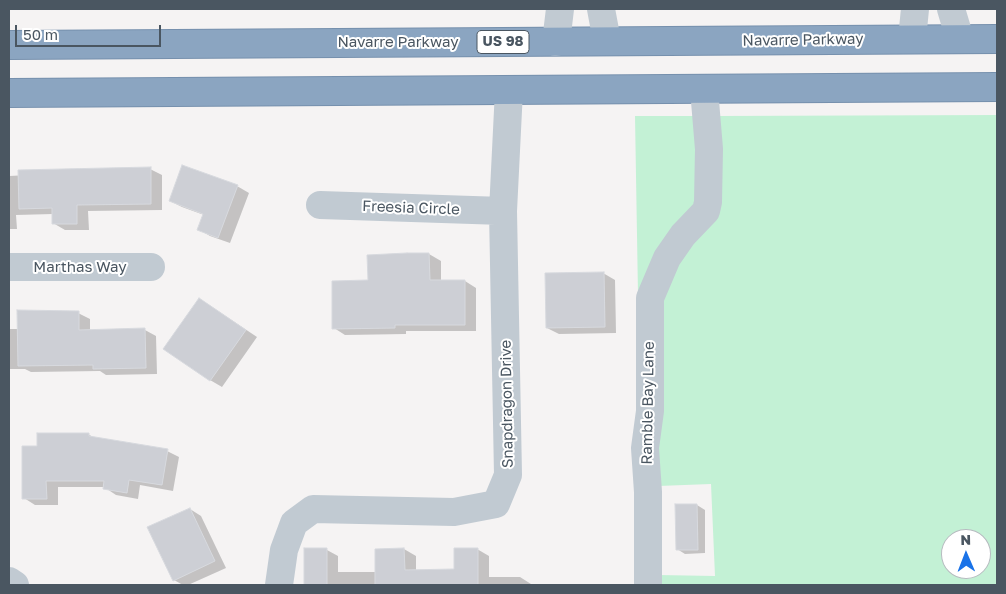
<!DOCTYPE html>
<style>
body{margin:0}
#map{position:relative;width:1006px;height:594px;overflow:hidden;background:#f5f3f3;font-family:"Golos Text",sans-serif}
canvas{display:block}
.frame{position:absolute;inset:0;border:10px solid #4a5661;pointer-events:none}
.north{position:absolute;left:941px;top:529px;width:50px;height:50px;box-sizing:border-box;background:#fff;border:1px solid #b7bbc0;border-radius:50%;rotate:359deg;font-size:14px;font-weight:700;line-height:20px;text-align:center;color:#4a5661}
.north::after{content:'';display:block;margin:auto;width:18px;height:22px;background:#1a73e8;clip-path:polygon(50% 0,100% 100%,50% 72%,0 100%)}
.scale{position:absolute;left:15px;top:25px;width:146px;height:22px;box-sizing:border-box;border:2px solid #4a5661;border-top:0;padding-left:6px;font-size:15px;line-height:18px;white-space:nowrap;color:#4a5661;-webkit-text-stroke:4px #fff;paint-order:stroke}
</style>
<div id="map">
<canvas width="1006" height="594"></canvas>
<div class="frame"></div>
<div class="north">N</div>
<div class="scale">50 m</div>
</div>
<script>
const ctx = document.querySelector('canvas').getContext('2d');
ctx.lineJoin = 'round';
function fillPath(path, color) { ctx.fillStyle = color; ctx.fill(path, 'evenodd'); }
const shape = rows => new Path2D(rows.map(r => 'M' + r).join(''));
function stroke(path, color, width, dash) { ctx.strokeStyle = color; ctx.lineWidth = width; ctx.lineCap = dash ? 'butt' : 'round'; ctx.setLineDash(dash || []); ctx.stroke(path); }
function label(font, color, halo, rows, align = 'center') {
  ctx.font = font + ' "Golos Text",sans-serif'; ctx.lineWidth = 4; ctx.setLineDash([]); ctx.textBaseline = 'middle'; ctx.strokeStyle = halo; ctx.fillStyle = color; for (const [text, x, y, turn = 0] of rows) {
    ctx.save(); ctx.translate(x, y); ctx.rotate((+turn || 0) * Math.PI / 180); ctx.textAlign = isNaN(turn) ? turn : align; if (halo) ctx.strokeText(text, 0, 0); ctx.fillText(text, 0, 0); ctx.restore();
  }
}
fillPath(shape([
 [246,9,445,9,246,10]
]), '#fdf9ef');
fillPath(shape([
 [997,115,997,585,658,585,658,575,715,576,711,484,658,486,660,301,675,264,691,243,716,116],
 [951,539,981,539,981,569,951,569],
 [635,116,696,116,698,200,677,227,640,414]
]), '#c3f1d5');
fillPath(shape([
 [150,169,162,175,162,210,88,211,89,230,65,230,53,223,53,214,16,215,17,229,9,229,9,176],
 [237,186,249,193,230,243,210,236,198,229,204,215,182,207,170,201],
 [429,254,441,261,441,281,465,281,476,288,476,331,406,331,406,334,345,335,334,328,369,281,369,256],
 [603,273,615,280,616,333,559,334,547,328],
 [200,299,257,337,222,387,210,380],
 [78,313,90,319,90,331,145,330,156,336,157,374,106,375,100,371,31,372,25,369,9,369,9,329,19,329],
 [88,434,96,439,167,451,179,457,173,491,140,485,138,499,116,495,104,487,58,487,58,505,35,505,24,498,39,447],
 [697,505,705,510,705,553,685,554,677,549],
 [190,509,201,516,226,568,188,585,183,585,174,580],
 [404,549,416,556,416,571,455,570,477,549,489,556,489,577,520,577,531,584,531,585,305,585,305,550,327,550,338,556,338,572,376,572,376,550]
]), '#0003');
const building = shape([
 [182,165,238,185,218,238,197,230,203,214,169,201,182,165],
 [151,167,151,204,77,205,77,224,52,224,52,208,19,209,18,170,151,167],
 [407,253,429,253,430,280,465,280,465,325,395,325,395,328,332,329,332,281,368,280,367,255,407,253],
 [604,272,605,327,546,328,545,273,604,272],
 [199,298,246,330,210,381,163,349,199,298],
 [17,310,79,311,79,330,145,328,146,368,93,369,93,365,18,366,17,310],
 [37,433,89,433,89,436,168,449,162,485,129,480,127,493,103,489,104,481,46,481,47,499,22,499,22,446,37,446,37,433],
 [675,504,697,504,698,550,676,550,675,504],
 [190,508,215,561,173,581,147,527,190,508],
 [304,548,327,548,327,585,304,585,304,548],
 [404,548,405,570,454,569,454,548,478,548,478,585,375,585,375,549,404,548]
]);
fillPath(building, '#cdcfd5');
stroke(building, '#d7d9de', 1);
const highway = shape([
 [9,45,997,39],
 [9,93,997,87]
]);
stroke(highway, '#7690ad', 30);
stroke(shape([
 [601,9,607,41],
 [951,9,960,39],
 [912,39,915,9],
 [556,42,560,9],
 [320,205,503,211],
 [9,267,151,267],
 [9,581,15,585],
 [279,585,284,550,294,523,313,509,454,512,496,504,508,475,503,211,509,90],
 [648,585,648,492,645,448,650,411,650,298,667,258,683,235,706,211,708,202,709,149,704,89]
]), '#c1cad2', 28);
stroke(highway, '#8ba5c1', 28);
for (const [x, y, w] of [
 [503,42,52]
]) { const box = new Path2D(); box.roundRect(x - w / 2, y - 11.5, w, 23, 4); ctx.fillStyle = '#fff'; ctx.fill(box); stroke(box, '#4a5661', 1); }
label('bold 14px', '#4a5661', null, [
 ["US 98",503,42]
]);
label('15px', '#4a5661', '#fff', [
 ["Navarre Parkway",803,40,-1],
 ["Navarre Parkway",398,42],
 ["Freesia Circle",411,208,2],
 ["Marthas Way",80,267],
 ["Ramble Bay Lane",648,403,-89],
 ["Snapdragon Drive",507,404,-91]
]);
</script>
